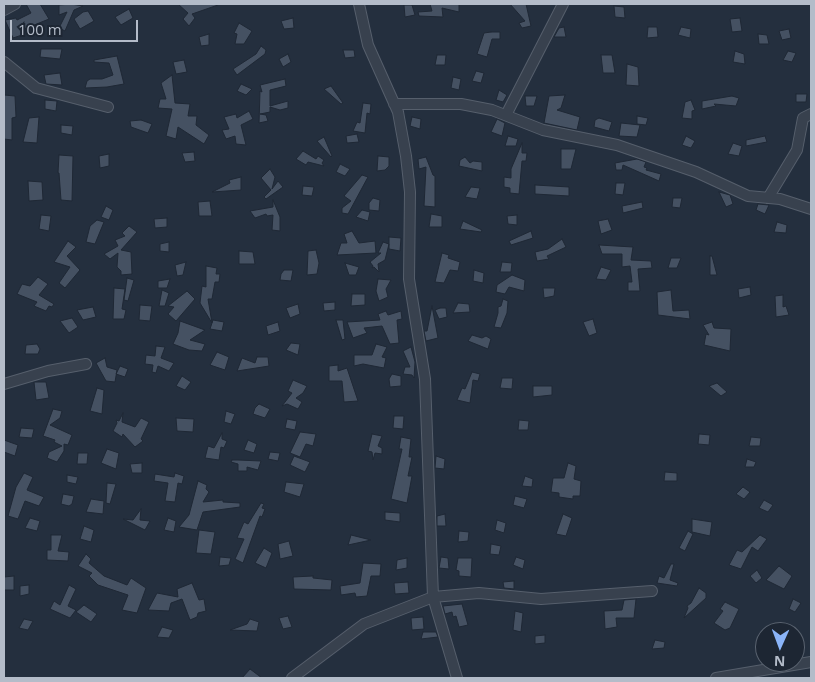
<!DOCTYPE html>
<style>
body{margin:0}
#map{position:relative;width:815px;height:682px;overflow:hidden;background:#242f3e;font-family:"Open Sans",sans-serif}
canvas{display:block}
.frame{position:absolute;inset:0;border:5px solid #b4bcc9;pointer-events:none}
.north{position:absolute;left:755px;top:622px;width:50px;height:50px;box-sizing:border-box;background:#1d2633;border:1px solid #59626f;border-radius:50%;rotate:182deg;font-size:14px;font-weight:700;line-height:20px;text-align:center;color:#b4bcc9}
.north::after{content:'';display:block;margin:auto;width:18px;height:22px;background:#8ab4f8;clip-path:polygon(50% 0,100% 100%,50% 72%,0 100%)}
.scale{position:absolute;left:10px;top:20px;width:128px;height:22px;box-sizing:border-box;border:2px solid #b4bcc9;border-top:0;padding-left:6px;font-size:15px;line-height:18px;white-space:nowrap;color:#b4bcc9;-webkit-text-stroke:4px #1d2633;paint-order:stroke}
</style>
<div id="map">
<canvas width="815" height="682"></canvas>
<div class="frame"></div>
<div class="north">N</div>
<div class="scale">100 m</div>
</div>
<script>
const ctx = document.querySelector('canvas').getContext('2d');
ctx.lineJoin = 'round';
function fillPath(path, color) { ctx.fillStyle = color; ctx.fill(path, 'evenodd'); }
const shape = rows => new Path2D(rows.map(r => 'M' + r).join(''));
function stroke(path, color, width, dash) { ctx.strokeStyle = color; ctx.lineWidth = width; ctx.lineCap = dash ? 'butt' : 'round'; ctx.setLineDash(dash || []); ctx.stroke(path); }
const building = shape([
 [26,4,40,4,49,19,22,30,22,35,13,38,5,20,16,18,17,20,31,13,26,4],
 [71,4,83,6,74,10,65,31,59,28,67,12,59,15,59,5,71,4],
 [178,4,218,4,218,5,192,14,195,18,189,26,183,19,188,13,178,4],
 [430,4,459,4,459,12,442,8,443,17,419,16,418,12,432,11,430,4],
 [510,4,526,4,531,26,522,28,519,23,525,21,510,4],
 [404,5,412,5,415,15,405,17,404,5],
 [614,6,624,7,625,18,615,17,614,6],
 [129,9,133,18,121,25,115,17,129,9],
 [88,11,94,21,80,29,74,19,83,12,88,11],
 [293,18,294,28,284,29,281,21,293,18],
 [740,18,742,31,732,32,730,19,740,18],
 [239,23,252,31,244,44,235,44,237,34,234,33,239,23],
 [564,27,566,37,554,37,559,28,564,27],
 [648,27,657,27,658,37,647,38,648,27],
 [681,27,691,29,690,38,678,35,681,27],
 [789,29,791,38,782,40,779,31,789,29],
 [491,32,500,32,500,39,492,39,487,57,477,54,484,33,491,32],
 [209,34,209,45,201,46,199,37,209,34],
 [758,34,767,35,769,44,759,44,758,34],
 [261,46,266,50,265,54,237,75,233,69,256,54,261,46],
 [41,49,62,49,60,59,40,57,41,49],
 [343,50,354,50,355,57,345,58,343,50],
 [735,51,744,54,745,64,733,62,735,51],
 [788,51,796,53,792,62,783,60,788,51],
 [288,54,291,62,283,67,279,59,288,54],
 [437,55,446,55,445,65,435,65,437,55],
 [601,55,612,55,615,73,603,73,601,55],
 [117,56,124,84,107,87,85,88,87,81,90,79,102,79,113,75,109,63,94,62,94,60,117,56],
 [184,60,187,72,176,74,173,62,184,60],
 [627,64,638,67,639,86,626,85,627,64],
 [476,71,484,73,481,83,472,81,476,71],
 [60,73,62,85,46,84,44,75,60,73],
 [172,75,175,103,190,104,188,116,197,116,196,125,209,135,204,144,178,127,176,139,166,136,172,109,158,108,160,99,166,99,161,83,172,75],
 [453,77,461,79,459,90,451,88,453,77],
 [285,79,286,86,270,90,270,106,288,101,288,108,280,110,270,107,270,112,260,114,266,115,268,121,259,123,260,91,262,92,260,85,285,79],
 [241,84,252,89,246,95,237,91,241,84],
 [331,86,343,103,341,104,324,89,331,86],
 [499,90,507,95,503,102,496,100,499,90],
 [796,94,807,94,806,102,796,102,796,94],
 [4,95,15,96,16,117,12,118,12,140,4,139,4,95],
 [565,95,561,108,557,110,580,117,577,130,544,123,549,96,565,95],
 [525,96,537,96,534,106,526,106,525,96],
 [732,96,739,98,736,106,714,104,716,106,702,109,702,101,732,96],
 [45,100,57,101,56,111,45,109,45,100],
 [691,100,695,110,692,111,692,119,682,118,685,102,691,100],
 [363,103,371,104,370,114,367,113,365,133,353,131,357,122,360,123,363,103],
 [249,111,253,119,241,125,246,145,236,144,235,136,226,139,222,130,229,129,224,117,236,114,237,118,249,111],
 [637,116,648,118,646,125,637,124,637,116],
 [39,117,37,143,23,142,29,118,39,117],
 [412,117,421,119,420,129,410,126,412,117],
 [599,118,612,122,609,131,594,127,595,120,599,118],
 [497,119,505,123,502,136,491,132,497,119],
 [141,120,152,124,148,133,131,127,130,121,141,120],
 [621,123,640,125,637,137,619,136,621,123],
 [61,125,73,126,72,135,61,133,61,125],
 [357,134,359,142,347,143,346,136,357,134],
 [508,136,518,139,516,146,505,146,508,136],
 [686,136,695,141,691,148,682,145,686,136],
 [765,136,767,142,746,146,746,140,765,136],
 [324,137,332,156,331,157,317,141,324,137],
 [522,143,522,153,527,153,526,161,522,161,519,194,510,193,510,188,504,187,504,177,511,178,511,169,522,143],
 [733,143,742,146,739,156,728,154,733,143],
 [561,149,576,149,571,169,561,169,561,149],
 [303,151,316,159,318,156,324,160,322,163,324,166,308,162,306,165,296,159,303,151],
 [194,152,195,161,185,162,182,153,194,152],
 [109,154,109,166,100,168,99,156,109,154],
 [59,155,73,156,72,201,61,200,59,173,58,173,59,155],
 [378,156,389,157,389,166,385,170,377,171,378,156],
 [426,157,433,175,435,176,435,207,424,206,426,167,419,169,418,159,426,157],
 [465,157,470,163,473,161,482,162,482,171,459,166,460,160,465,157],
 [637,159,646,162,644,167,647,168,646,170,661,174,659,181,623,165,622,170,616,170,615,163,637,159],
 [340,164,350,169,345,176,336,172,340,164],
 [270,169,275,177,272,189,278,181,283,187,266,199,264,197,271,190,261,178,270,169],
 [362,175,368,177,348,214,342,213,342,208,351,201,344,196,362,175],
 [241,177,241,190,212,192,230,183,229,180,241,177],
 [28,181,42,182,43,200,29,201,28,181],
 [616,183,625,183,623,195,615,194,616,183],
 [535,185,569,187,569,196,535,194,535,185],
 [303,186,314,187,312,196,302,195,303,186],
 [471,187,480,188,477,199,465,197,471,187],
 [719,192,730,195,733,204,726,207,719,192],
 [373,198,380,200,379,211,369,210,369,203,373,198],
 [673,198,682,198,680,208,672,207,673,198],
 [273,200,280,217,280,231,272,230,273,215,267,216,266,214,255,218,250,211,273,207,273,200],
 [210,201,212,216,199,216,198,202,210,201],
 [642,202,643,208,623,213,622,206,642,202],
 [758,204,769,205,765,214,756,210,758,204],
 [106,206,113,210,109,220,101,217,106,206],
 [362,210,370,212,368,221,356,217,362,210],
 [431,214,442,216,442,227,429,227,431,214],
 [41,215,51,216,49,231,39,229,41,215],
 [517,215,517,225,508,224,507,216,517,215],
 [167,218,167,227,155,228,154,219,167,218],
 [608,219,612,230,601,234,598,221,608,219],
 [97,220,104,222,95,244,86,242,90,226,97,220],
 [463,221,482,230,481,232,460,229,463,221],
 [777,222,787,225,786,233,774,232,777,222],
 [129,226,137,232,121,250,131,252,132,274,121,275,121,271,117,267,118,253,110,259,104,254,118,246,115,240,125,236,122,233,129,226],
 [352,231,359,243,375,241,376,253,337,255,341,243,347,243,344,234,352,231],
 [531,231,533,238,511,245,509,241,531,231],
 [389,237,401,238,400,251,389,249,389,237],
 [562,239,566,247,547,256,549,259,537,261,535,252,548,249,562,239],
 [68,241,76,247,67,256,80,270,65,288,59,283,70,267,54,262,68,241],
 [169,242,169,252,160,251,160,244,169,242],
 [383,242,389,244,385,260,378,264,379,272,374,267,372,268,373,266,370,262,381,253,378,253,383,242],
 [599,245,633,247,631,260,651,261,652,268,638,269,640,291,628,291,628,282,632,282,630,266,622,267,622,254,602,254,599,245],
 [316,250,319,263,317,274,307,275,308,251,316,250],
 [239,251,253,252,255,264,239,264,239,251],
 [442,253,449,255,448,258,460,262,458,271,450,270,444,283,435,282,442,253],
 [710,256,712,256,717,275,710,275,710,256],
 [671,258,681,258,677,268,668,268,671,258],
 [186,262,183,275,177,276,175,265,186,262],
 [502,262,512,263,511,272,500,272,502,262],
 [345,263,359,267,356,275,349,275,345,263],
 [206,266,217,268,216,274,220,274,219,282,215,282,212,299,208,299,212,323,200,303,202,286,206,287,206,266],
 [601,267,611,270,606,280,596,279,601,267],
 [284,270,293,270,291,281,280,280,281,274,284,270],
 [474,270,484,273,483,283,473,281,474,270],
 [512,275,525,280,524,291,509,287,505,294,496,292,497,285,512,275],
 [38,277,48,284,39,295,54,304,52,307,49,306,46,311,34,306,37,302,17,294,22,284,30,286,38,277],
 [127,278,134,280,128,301,124,300,127,278],
 [170,279,167,288,158,288,158,281,170,279],
 [378,279,391,280,386,289,388,297,379,301,376,291,378,279],
 [750,287,751,295,739,298,738,289,750,287],
 [114,288,125,289,122,309,126,310,124,319,113,319,114,288],
 [543,288,555,288,554,296,544,298,543,288],
 [162,290,169,293,165,306,159,306,162,290],
 [671,290,673,311,689,310,690,319,658,315,657,292,671,290],
 [187,291,195,299,176,321,168,314,174,307,168,306,187,291],
 [352,294,365,294,365,305,351,306,352,294],
 [783,295,783,307,786,306,789,315,776,317,775,296,783,295],
 [503,299,508,301,507,313,501,328,494,327,498,313,498,307,501,306,503,299],
 [335,302,335,310,324,311,323,303,335,302],
 [458,303,469,304,470,312,453,313,458,303],
 [298,304,300,314,290,318,286,308,298,304],
 [140,305,152,306,150,321,139,320,140,305],
 [432,306,438,338,426,341,424,331,427,331,432,306],
 [93,307,96,317,83,320,77,310,93,307],
 [440,308,446,308,447,317,439,319,435,310,440,308],
 [386,311,388,315,401,311,402,319,397,320,399,343,390,344,382,326,364,328,367,333,353,338,347,322,380,320,378,314,386,311],
 [72,318,78,327,69,333,60,321,72,318],
 [593,319,597,333,589,336,583,322,593,319],
 [213,320,224,322,222,331,210,329,213,320],
 [336,320,343,320,345,339,342,340,336,320],
 [180,321,205,330,190,340,205,344,202,351,189,350,173,344,178,333,180,321],
 [278,322,280,331,268,335,266,326,278,322],
 [712,322,714,328,731,329,730,351,704,345,706,334,709,335,703,325,712,322],
 [472,335,482,338,486,336,491,339,488,349,468,341,472,335],
 [291,343,300,344,298,355,286,350,291,343],
 [37,344,40,349,38,354,25,354,26,345,37,344],
 [376,344,387,347,382,357,386,358,384,368,363,364,354,366,354,355,372,355,376,344],
 [156,346,165,347,161,358,174,363,169,371,158,366,156,373,152,372,153,365,145,364,146,355,155,356,156,346],
 [411,347,415,362,414,378,412,375,403,374,405,367,410,367,403,351,411,347],
 [217,352,229,357,225,370,210,365,217,352],
 [257,357,268,357,269,366,237,371,242,358,255,363,257,357],
 [105,358,107,367,117,370,115,382,106,381,96,363,105,358],
 [338,365,338,371,347,368,358,401,344,402,342,381,329,381,329,366,338,365],
 [120,366,128,369,125,377,116,374,120,366],
 [472,372,480,374,478,381,473,380,470,403,457,400,462,388,465,389,472,372],
 [392,374,401,376,401,386,390,387,389,379,392,374],
 [182,376,191,382,185,390,176,386,182,376],
 [502,378,513,378,512,389,500,388,502,378],
 [293,380,307,386,303,393,296,398,302,402,298,409,287,404,282,406,292,393,288,391,293,380],
 [34,382,46,382,49,398,36,400,34,382],
 [717,383,727,392,721,396,709,386,717,383],
 [533,386,552,386,552,395,533,397,533,386],
 [97,388,104,390,102,414,90,411,97,388],
 [259,404,270,409,265,418,253,414,255,408,259,404],
 [53,409,62,411,60,418,50,425,72,435,68,445,64,444,64,451,57,462,47,458,49,452,62,446,54,442,55,440,43,436,53,409],
 [226,411,235,414,231,424,224,422,226,411],
 [123,413,122,422,135,427,141,418,149,422,141,439,143,441,135,447,123,434,122,437,113,431,117,423,116,420,119,421,123,413],
 [394,416,404,416,403,429,393,428,394,416],
 [176,418,194,419,193,432,177,431,176,418],
 [287,419,297,421,295,430,285,428,287,419],
 [519,420,529,421,528,430,518,430,519,420],
 [21,428,34,429,32,438,19,437,21,428],
 [300,432,316,434,313,446,306,444,300,457,290,453,300,432],
 [222,433,222,439,227,441,224,448,221,447,219,460,205,458,208,446,214,448,222,433],
 [372,434,382,436,378,446,382,448,382,454,375,453,373,460,372,452,368,451,372,434],
 [699,434,710,435,709,445,698,444,699,434],
 [401,437,411,439,409,457,412,457,408,476,412,476,407,503,391,499,402,449,399,449,401,437],
 [751,437,761,438,760,446,749,446,751,437],
 [4,440,18,445,15,456,4,452,4,440],
 [248,440,257,444,254,453,244,450,248,440],
 [107,449,119,453,116,469,101,463,107,449],
 [270,452,280,453,278,461,268,459,270,452],
 [78,453,88,453,87,464,77,464,78,453],
 [294,456,310,462,305,472,290,465,294,456],
 [436,456,445,459,444,469,435,468,436,456],
 [747,459,756,462,754,467,745,467,747,459],
 [232,460,238,460,261,461,258,470,247,467,247,471,238,471,238,464,231,462,232,460],
 [142,463,142,473,132,473,130,464,142,463],
 [568,463,576,466,574,479,581,481,580,496,573,496,573,499,559,497,559,493,551,492,553,478,564,478,568,463],
 [665,472,677,473,677,481,664,481,665,472],
 [24,473,33,477,27,490,44,497,39,506,25,501,18,519,8,516,16,487,24,473],
 [175,473,184,476,182,484,178,483,175,502,165,501,168,483,154,481,155,474,174,477,175,473],
 [67,475,78,477,76,484,67,482,67,475],
 [525,476,533,479,532,487,522,486,525,476],
 [198,481,207,485,206,489,209,492,203,502,223,500,223,502,240,503,240,507,203,512,197,530,179,527,189,515,198,481],
 [286,482,304,484,300,497,284,492,286,482],
 [107,483,116,484,110,504,106,503,107,483],
 [743,487,750,492,744,499,736,494,743,487],
 [63,494,74,496,72,504,69,506,61,504,63,494],
 [515,496,527,499,524,508,513,505,515,496],
 [91,499,104,501,103,514,86,512,91,499],
 [764,500,773,505,768,512,759,508,764,500],
 [261,503,264,504,262,508,265,509,262,517,260,516,243,563,235,559,244,539,237,538,244,522,248,524,261,503],
 [141,509,140,520,150,521,145,530,123,519,133,520,141,509],
 [385,512,400,513,400,522,385,520,385,512],
 [445,514,446,526,437,526,437,516,445,514],
 [563,514,572,518,566,536,556,534,563,514],
 [30,518,40,521,37,531,25,528,30,518],
 [168,518,176,521,174,532,164,530,168,518],
 [692,519,712,522,710,536,692,532,692,519],
 [497,520,506,523,504,533,495,530,497,520],
 [84,526,94,530,91,542,80,539,84,526],
 [199,530,215,532,211,554,196,553,199,530],
 [459,531,469,532,468,541,458,542,459,531],
 [688,531,693,534,685,551,679,548,688,531],
 [51,535,62,535,58,551,69,552,68,561,47,560,47,550,51,550,51,535],
 [351,535,371,540,348,545,351,535],
 [760,535,767,539,758,551,752,547,741,569,729,565,737,550,742,552,760,535],
 [289,541,293,556,280,559,278,544,289,541],
 [491,544,501,546,499,555,490,554,491,544],
 [264,548,272,553,266,568,255,563,264,548],
 [86,554,91,559,89,563,104,576,127,585,131,578,146,588,137,613,122,610,128,595,98,585,89,576,92,573,78,566,86,554],
 [220,557,231,558,229,565,219,566,220,557],
 [441,557,448,558,449,569,439,568,441,557],
 [516,557,525,560,523,569,513,565,516,557],
 [407,558,407,568,396,570,397,560,407,558],
 [458,558,472,558,471,577,459,576,459,571,456,570,458,558],
 [363,563,381,564,380,576,371,576,367,596,356,597,355,593,341,595,340,586,360,583,363,563],
 [671,564,674,564,670,580,678,583,677,586,657,583,659,576,664,578,671,564],
 [779,566,792,576,784,589,766,580,779,566],
 [757,570,762,578,756,583,750,576,757,570],
 [14,576,14,590,4,590,4,577,14,576],
 [313,576,313,578,332,580,331,590,294,589,293,577,313,576],
 [514,581,514,589,504,588,503,582,514,581],
 [408,582,409,593,395,594,394,583,408,582],
 [192,583,199,600,204,599,206,611,198,613,197,617,190,620,182,599,171,603,169,611,148,610,157,593,178,597,177,589,192,583],
 [29,585,29,594,20,596,20,586,29,585],
 [69,585,76,589,68,606,76,610,70,618,50,609,54,601,60,605,69,585],
 [699,588,706,593,706,598,684,618,688,608,687,606,691,603,699,588],
 [636,599,634,618,616,618,617,627,605,629,604,611,622,610,624,600,636,599],
 [793,599,801,603,795,612,789,609,793,599],
 [725,602,739,609,730,628,725,630,714,623,723,611,720,609,725,602],
 [462,604,468,625,459,627,456,616,453,617,452,612,445,614,443,606,462,604],
 [84,605,97,614,91,622,76,612,84,605],
 [515,611,523,613,521,632,513,630,515,611],
 [288,616,292,627,283,629,279,618,288,616],
 [423,617,424,629,412,630,411,618,423,617],
 [24,619,33,621,28,630,19,628,24,619],
 [250,619,259,622,257,631,230,630,247,624,250,619],
 [162,627,173,630,169,638,157,637,162,627],
 [423,632,436,632,438,637,421,639,423,632],
 [545,635,545,643,535,644,535,636,545,635],
 [655,640,665,642,664,648,652,649,655,640],
 [250,669,262,678,242,678,250,669]
]);
fillPath(building, '#455162');
stroke(building, '#1f2835', 1);
const minor = shape([
 [359,4,368,45,398,112,406,156,410,192,409,279,425,379,433,597,457,678],
 [4,10,15,4],
 [4,62,36,88,108,107],
 [394,104,461,104,492,110,543,130,617,145,649,156,696,172,748,196,780,199,811,209],
 [506,115,563,4],
 [768,198,797,150,803,118,811,114],
 [4,384,48,371,86,364],
 [292,678,364,624,433,597,479,593,541,599,652,591],
 [716,678,811,662]
]);
stroke(minor, '#565f6c', 12);
stroke(minor, '#38414e', 10);
</script>
